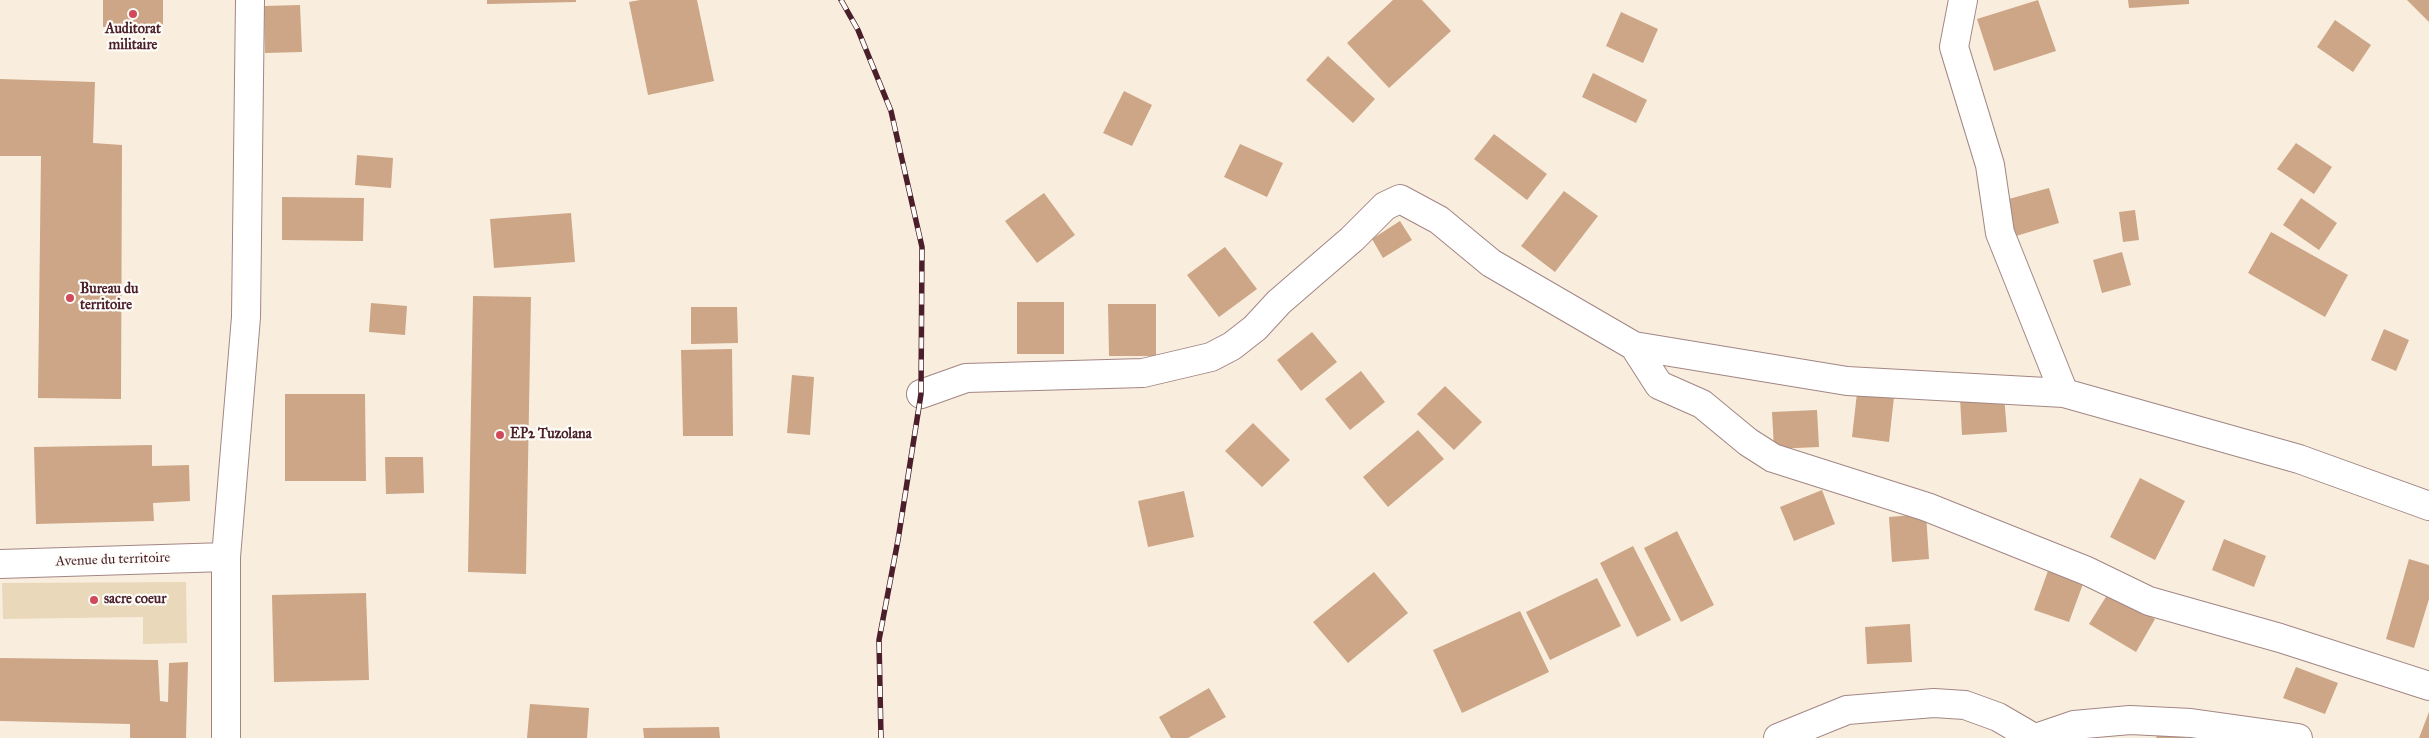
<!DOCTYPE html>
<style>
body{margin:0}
canvas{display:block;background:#f9edde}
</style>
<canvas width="2429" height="738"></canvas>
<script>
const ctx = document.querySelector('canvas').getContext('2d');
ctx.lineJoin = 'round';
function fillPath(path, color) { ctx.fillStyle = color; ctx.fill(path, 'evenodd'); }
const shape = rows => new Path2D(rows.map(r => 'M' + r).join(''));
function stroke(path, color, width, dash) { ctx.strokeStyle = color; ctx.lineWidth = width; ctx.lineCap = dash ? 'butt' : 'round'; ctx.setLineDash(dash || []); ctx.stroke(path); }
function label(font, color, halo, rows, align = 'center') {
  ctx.font = font + ' "IM FELL Great Primer",serif'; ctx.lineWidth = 4.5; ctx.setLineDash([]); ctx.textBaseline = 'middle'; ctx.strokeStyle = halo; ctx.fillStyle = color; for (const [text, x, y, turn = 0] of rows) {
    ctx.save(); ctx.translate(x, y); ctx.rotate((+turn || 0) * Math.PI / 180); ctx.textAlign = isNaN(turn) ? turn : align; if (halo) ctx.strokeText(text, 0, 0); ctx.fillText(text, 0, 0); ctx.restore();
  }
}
fillPath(shape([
 [186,582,187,643,143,644,143,617,3,619,2,583]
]), '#e9d9ba');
fillPath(shape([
 [103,0,163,0,163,27,103,27],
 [487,0,576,0,576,2,487,4],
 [640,0,697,0,714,81,648,95,629,2],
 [1393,0,1422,0,1451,31,1389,88,1347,43],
 [2038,0,2056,51,1994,71,1977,19],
 [2128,0,2189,0,2189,4,2129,8],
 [2407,0,2429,0,2429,22],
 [300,5,302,52,265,53,264,6],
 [1621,12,1658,29,1643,63,1606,46],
 [2335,20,2371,45,2353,72,2317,47],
 [1328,56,1375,99,1353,123,1306,80],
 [1593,73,1647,100,1636,123,1582,97],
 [0,79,95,82,93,143,122,145,121,399,38,398,41,156,0,156],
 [1124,91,1152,105,1132,146,1103,133],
 [1494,134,1547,174,1527,200,1474,159],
 [2296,143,2332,167,2314,194,2277,169],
 [1240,144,1283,163,1267,197,1224,177],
 [357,155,393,158,391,188,355,185],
 [2049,188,2059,223,2016,236,2005,200],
 [1564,191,1598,216,1555,272,1521,246],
 [1044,193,1075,235,1037,263,1005,221],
 [282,197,364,198,363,241,282,240],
 [2301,198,2337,223,2319,250,2283,225],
 [2135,210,2139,240,2123,242,2119,212],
 [571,213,575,262,494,268,490,219],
 [1400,221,1412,240,1383,258,1372,239],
 [2271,232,2348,275,2325,317,2248,273],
 [1225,247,1257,289,1219,317,1187,275],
 [2122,252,2131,285,2102,293,2093,260],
 [473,296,531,297,526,574,468,572],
 [1017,302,1064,302,1064,354,1017,354],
 [371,303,407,306,405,335,369,332],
 [1108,304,1156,304,1156,356,1109,356],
 [691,307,737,307,738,343,691,344],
 [2384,329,2409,340,2396,371,2371,360],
 [1312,332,1337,362,1301,391,1277,360],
 [732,349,733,436,683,436,681,350],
 [1361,371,1385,402,1350,430,1325,399],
 [792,375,814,377,810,435,787,433],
 [1445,386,1482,422,1454,450,1417,414],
 [1857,393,1894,397,1889,442,1852,437],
 [285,394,365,394,366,481,285,481],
 [2004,395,2007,432,1962,435,1960,398],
 [1817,410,1819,447,1774,449,1772,412],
 [1253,423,1290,460,1262,487,1225,451],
 [1418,430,1444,459,1388,507,1363,477],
 [152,445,152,466,189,465,190,501,153,503,154,521,36,524,34,447],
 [385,457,423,457,424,493,386,494],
 [2140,478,2185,501,2155,560,2110,537],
 [1822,490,1835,524,1794,541,1780,507],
 [1184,491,1194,537,1148,547,1138,501],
 [1926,514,1929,559,1892,562,1889,517],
 [1677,531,1714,605,1681,622,1644,548],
 [2224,539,2266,556,2254,587,2212,570],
 [1633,546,1671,620,1637,637,1600,563],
 [2409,559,2429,565,2429,599,2414,648,2386,639],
 [2049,568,2084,581,2069,622,2034,610],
 [1374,572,1408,613,1348,663,1313,622],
 [1597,578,1621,626,1550,660,1526,612],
 [2109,592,2155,619,2136,652,2089,624],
 [366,593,369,680,274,682,272,595],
 [1520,611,1549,672,1462,713,1433,650],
 [1910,624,1912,662,1867,664,1865,627],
 [0,658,158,660,160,701,168,702,169,663,188,662,186,738,130,738,130,724,0,721],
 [2296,667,2338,683,2325,714,2283,698],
 [1209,688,1226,717,1188,738,1171,738,1159,717],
 [530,704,589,708,587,738,527,738],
 [2429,712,2429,738,2419,738],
 [719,727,720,738,644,738,643,728],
 [2161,727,2186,738,2156,738]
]), '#cca686');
const minor = shape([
 [1963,0,1954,47,1990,165,2000,233,2064,393],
 [1634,346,1659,385,1702,404,1748,442,1773,458,1927,507,2087,571,2149,601,2280,638,2429,686],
 [921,394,966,378,1143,373,1211,357,1232,346,1255,328,1279,302,1352,239,1385,206,1400,199,1439,220,1491,263,1634,346,1847,381,2064,393,2299,459,2429,506],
 [0,564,226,557],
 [226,738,226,557,246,317,250,0],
 [1778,738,1847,710,1934,703,1965,705,1998,717,2034,738],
 [2036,738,2074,725,2130,720,2191,723,2298,738]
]);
stroke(minor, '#a28684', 30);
stroke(minor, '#fff', 28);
const rail = shape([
 [841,0,858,30,891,111,922,247,921,394,898,540,879,640,881,738]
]);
stroke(rail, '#4a1f2b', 5.5);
stroke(rail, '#fdfcf7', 4, [11]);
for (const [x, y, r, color] of [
 [133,14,5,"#d1495b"],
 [70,298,5,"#d1495b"],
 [500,435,5,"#d1495b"],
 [94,600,5,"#d1495b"]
]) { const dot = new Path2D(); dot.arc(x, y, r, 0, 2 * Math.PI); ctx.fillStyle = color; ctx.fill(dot); stroke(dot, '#fdfcf7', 2); }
label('bold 14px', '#4a1f2b', '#fdfcf7', [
 ["Auditorat",133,30,"center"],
 ["militaire",133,46,"center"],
 ["Bureau du",80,290],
 ["territoire",80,306],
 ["EP2 Tuzolana",510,435],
 ["sacre coeur",104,600]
], 'left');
label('14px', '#4a1f2b', '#fdfcf7', [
 ["Avenue du territoire",113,560,-2]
]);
</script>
